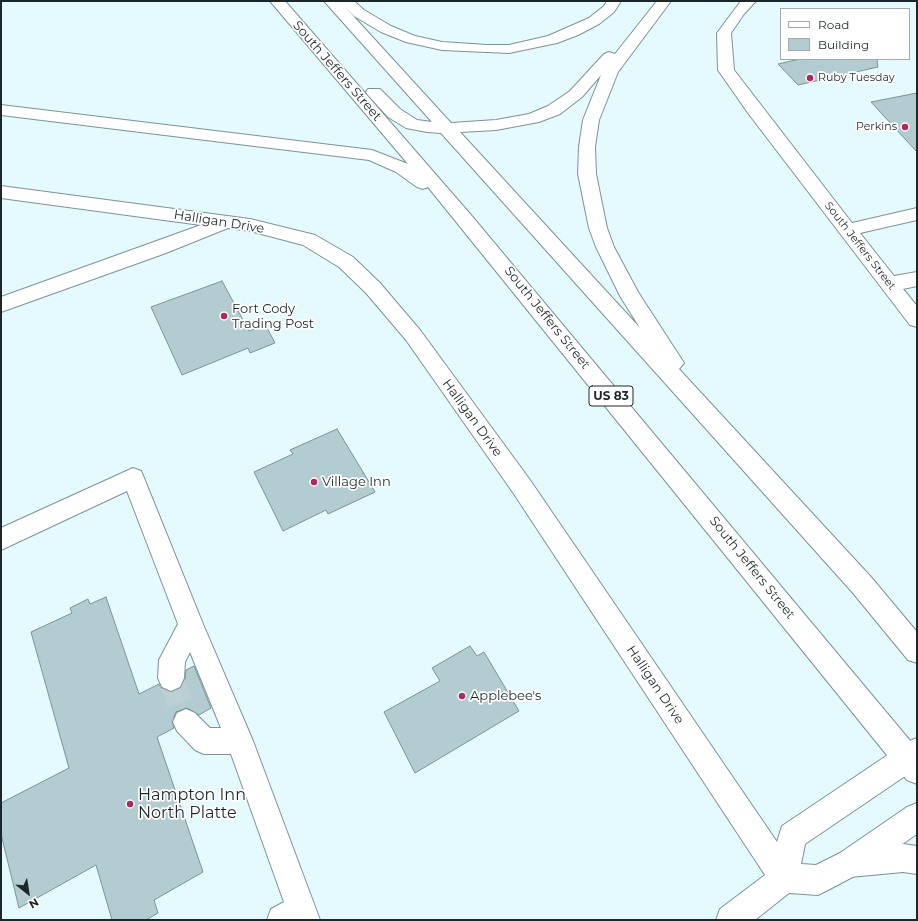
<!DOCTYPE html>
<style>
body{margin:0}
#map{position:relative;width:918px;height:921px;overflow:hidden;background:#e4fafe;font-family:Montserrat,sans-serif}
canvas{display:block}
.frame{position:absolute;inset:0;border:2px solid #1d2729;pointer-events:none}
.legend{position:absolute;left:780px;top:8px;width:130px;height:52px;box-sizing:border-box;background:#fff;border:1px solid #a5a9a9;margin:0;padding:5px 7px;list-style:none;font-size:12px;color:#1d2729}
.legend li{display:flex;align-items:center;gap:8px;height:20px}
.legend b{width:20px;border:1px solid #a5a9a9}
.north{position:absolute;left:8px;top:873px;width:40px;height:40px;-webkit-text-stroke:3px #fff;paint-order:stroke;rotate:150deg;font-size:11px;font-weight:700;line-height:16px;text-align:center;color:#1d2729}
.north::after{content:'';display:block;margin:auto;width:14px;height:18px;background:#1d2729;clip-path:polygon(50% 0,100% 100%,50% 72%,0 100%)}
</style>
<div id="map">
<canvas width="918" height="921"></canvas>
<div class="frame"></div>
<ul class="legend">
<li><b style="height:5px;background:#fff"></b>Road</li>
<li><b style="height:11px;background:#b2ccd1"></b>Building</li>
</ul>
<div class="north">N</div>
</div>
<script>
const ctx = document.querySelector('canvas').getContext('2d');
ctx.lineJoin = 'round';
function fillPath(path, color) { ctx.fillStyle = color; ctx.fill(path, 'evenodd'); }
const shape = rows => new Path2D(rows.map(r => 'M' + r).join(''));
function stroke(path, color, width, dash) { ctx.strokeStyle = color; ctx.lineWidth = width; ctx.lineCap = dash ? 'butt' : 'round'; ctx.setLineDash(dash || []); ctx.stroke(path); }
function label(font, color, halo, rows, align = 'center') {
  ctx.font = font + ' Montserrat,sans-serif'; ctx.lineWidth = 3.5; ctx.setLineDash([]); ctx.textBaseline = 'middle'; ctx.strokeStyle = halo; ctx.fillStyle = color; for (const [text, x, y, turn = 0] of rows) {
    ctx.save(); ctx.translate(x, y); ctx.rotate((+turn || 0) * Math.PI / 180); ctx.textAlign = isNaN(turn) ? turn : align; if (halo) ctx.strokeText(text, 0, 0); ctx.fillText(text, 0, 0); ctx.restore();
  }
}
const building = shape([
 [800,59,877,59,878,67,798,85,778,64,800,59],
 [917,93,917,152,871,102,917,93],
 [222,281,249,331,265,324,275,343,250,353,248,348,182,375,151,307,222,281],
 [337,429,375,492,328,514,326,510,283,531,254,472,293,454,290,450,337,429],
 [106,597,139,694,159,684,161,688,170,692,181,688,185,679,186,670,194,666,211,708,199,715,187,708,176,712,172,721,174,728,157,737,203,872,154,900,158,913,146,920,112,920,96,865,19,908,1,834,1,803,69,768,31,632,72,613,70,608,88,599,90,604,106,597],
 [470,646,477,656,484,652,519,711,415,773,384,712,440,681,432,668,470,646]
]);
fillPath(building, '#b2ccd1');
stroke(building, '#7a9398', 1);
stroke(shape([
 [171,678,186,722]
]), '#bcd0d3', 26, [26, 13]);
const minor = shape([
 [741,1,756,1,744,14,731,33,734,70,852,223,917,208,917,220,860,233,894,276,917,272,917,286,903,289,917,306,917,327,910,325,748,113,718,70,717,33,741,1],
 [1,186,250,219,315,235,353,257,380,283,420,330,530,480,777,842,782,826,907,742,917,738,917,768,805,844,801,864,816,865,840,853,907,807,917,803,917,834,860,873,828,890,818,895,789,893,755,920,716,920,720,909,765,875,514,494,406,340,366,293,339,267,303,245,250,231,228,228,166,253,1,312,1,297,201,225,1,198,1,186],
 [133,468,141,471,144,478,203,624,253,741,320,920,267,920,271,909,284,902,231,754,204,754,195,750,177,731,173,722,177,713,186,709,195,713,210,728,221,728,190,652,185,662,184,678,180,687,171,691,162,687,158,678,159,660,178,624,127,491,1,550,1,528,133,468]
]);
const highway = shape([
 [270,1,285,1,471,215,917,749,917,784,907,780,428,187,423,189,417,187,396,172,369,160,1,115,1,105,372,150,408,164,270,1],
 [324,1,354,1,364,10,391,26,415,36,442,42,487,45,509,45,548,36,589,18,604,6,607,1,621,1,614,12,599,24,578,35,557,43,509,53,442,50,406,42,381,32,354,16,345,7,451,123,496,120,529,114,548,106,570,91,604,54,609,52,615,54,657,1,671,1,618,72,599,120,595,147,596,174,607,228,614,247,638,292,684,363,679,369,871,577,917,632,917,663,908,660,853,593,441,133,427,132,406,128,388,117,368,95,366,92,368,89,380,89,400,109,417,120,432,122,324,1],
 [601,75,583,120,579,147,578,174,589,228,596,247,620,296,640,328,460,132,496,130,539,122,560,114,582,97,601,75],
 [903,844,917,846,917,874,903,872,850,877,840,873,836,863,840,853,850,849,903,844]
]);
stroke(minor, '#7b9398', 2);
stroke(highway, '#7b9398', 2);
fillPath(minor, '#fff');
fillPath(highway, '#fff');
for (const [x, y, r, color] of [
 [810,78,4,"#b22762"],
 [905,127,4,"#b22762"],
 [224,316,4,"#b22762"],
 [314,482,4,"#b22762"],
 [462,696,4,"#b22762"],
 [130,804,4,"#b22762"]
]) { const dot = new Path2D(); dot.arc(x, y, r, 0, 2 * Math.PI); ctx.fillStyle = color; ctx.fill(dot); stroke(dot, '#fff', 1.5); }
label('11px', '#1d2729', '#fff', [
 ["Ruby Tuesday",818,78],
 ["Perkins",897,127,"right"]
], 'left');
label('11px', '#1d2729', '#fff', [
 ["South Jeffers Street",860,246,52]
]);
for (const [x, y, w] of [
 [611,396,44]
]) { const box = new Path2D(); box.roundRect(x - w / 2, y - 10, w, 20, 3); ctx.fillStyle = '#fff'; ctx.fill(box); stroke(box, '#1d2729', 1); }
label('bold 12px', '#1d2729', null, [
 ["US 83",611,396]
]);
label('13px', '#1d2729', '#fff', [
 ["South Jeffers Street",337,71,49],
 ["Halligan Drive",219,222,9],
 ["South Jeffers Street",547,318,51],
 ["Halligan Drive",472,418,54],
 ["South Jeffers Street",752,568,51],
 ["Halligan Drive",655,685,56]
]);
label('13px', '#1d2729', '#fff', [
 ["Fort Cody",232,309],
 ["Trading Post",232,324],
 ["Village Inn",322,482],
 ["Applebee's",470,696]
], 'left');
label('16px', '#1d2729', '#fff', [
 ["Hampton Inn",138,795],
 ["North Platte",138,813]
], 'left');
</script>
